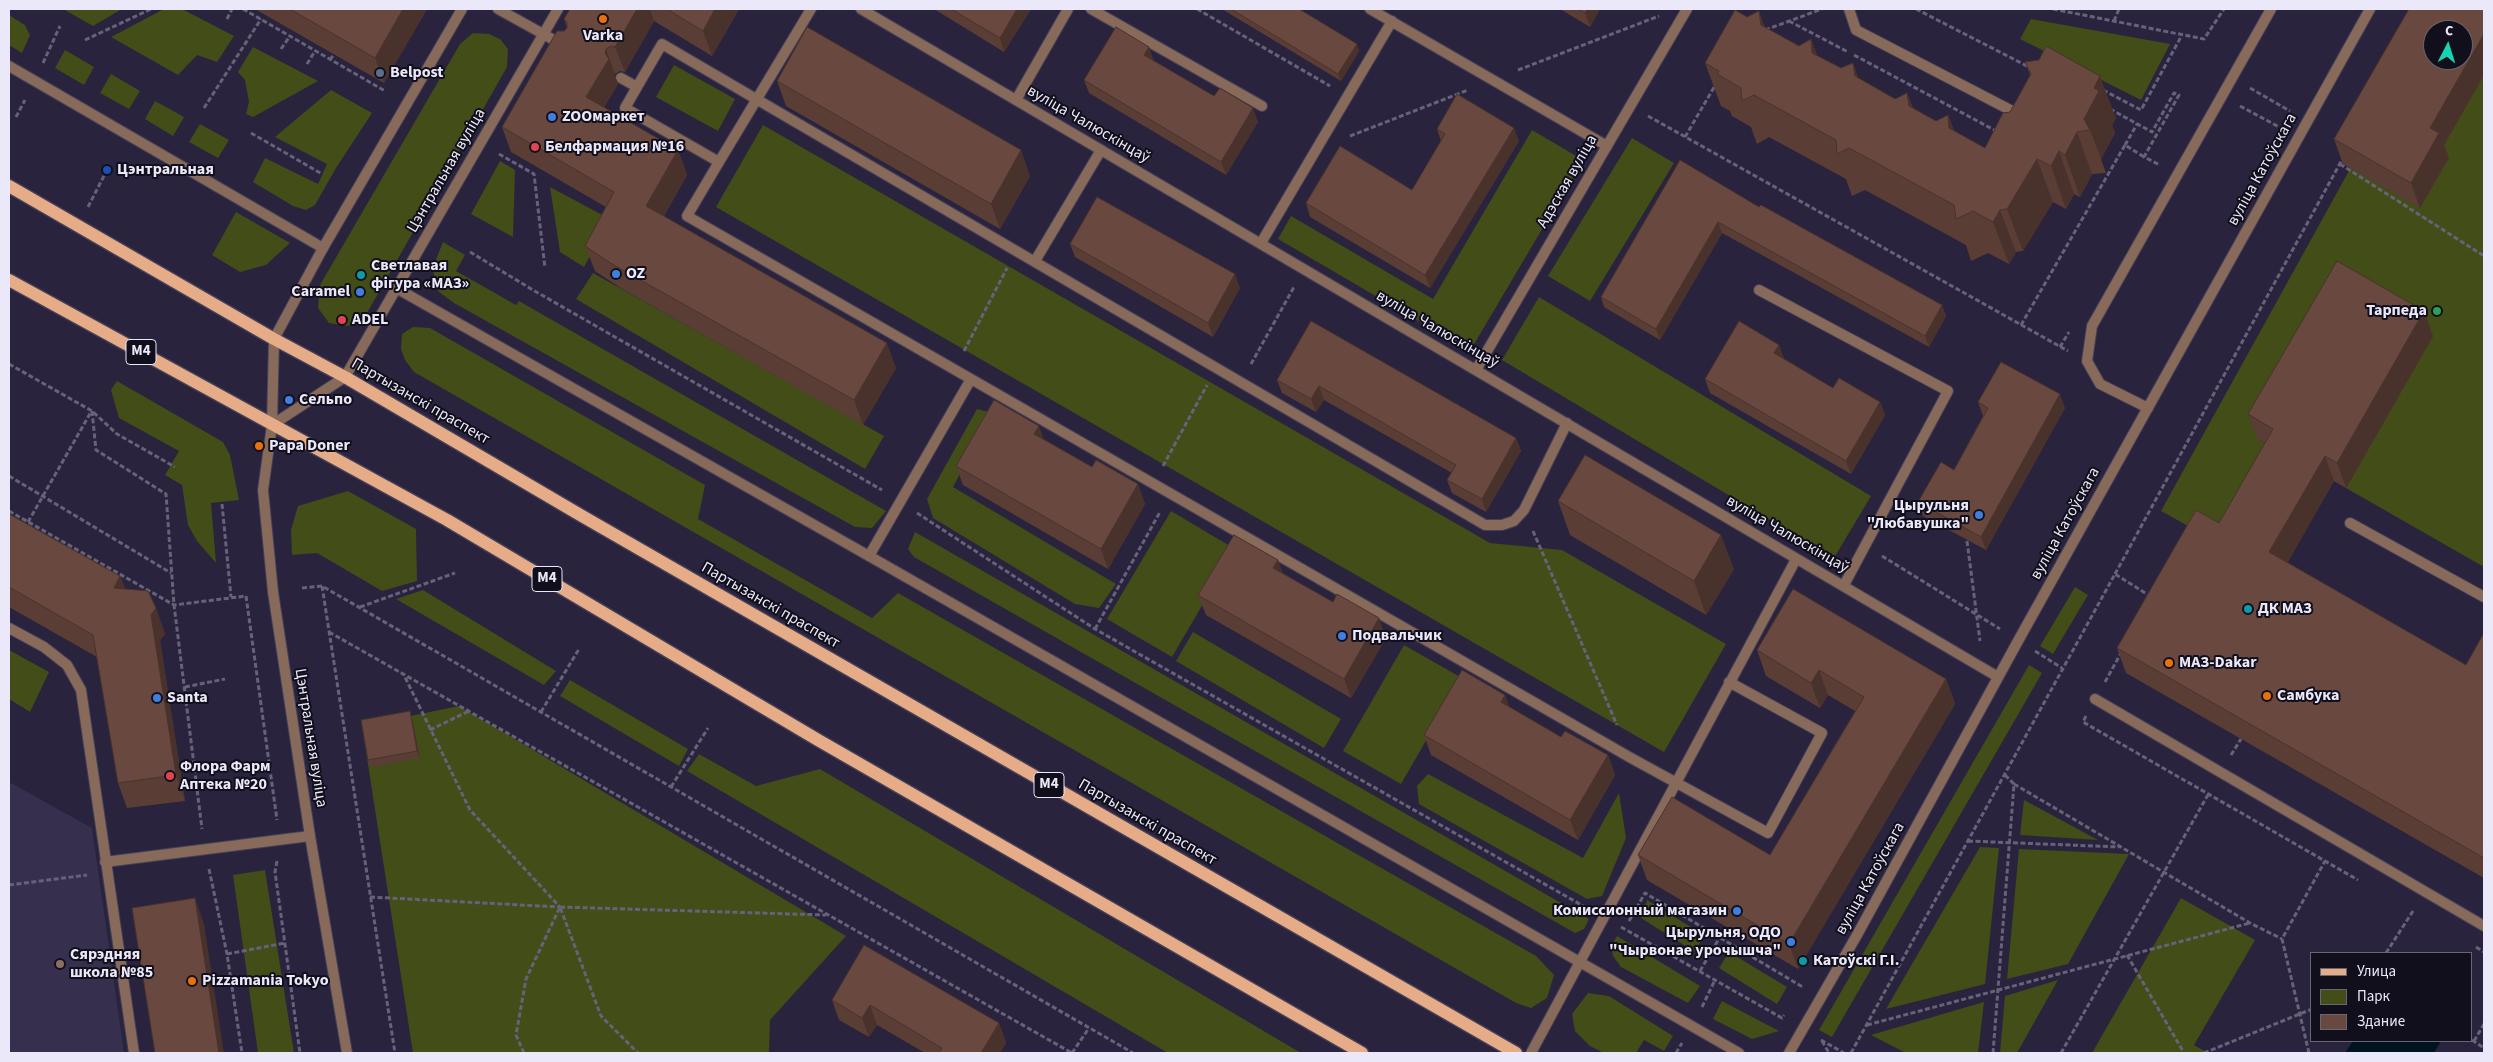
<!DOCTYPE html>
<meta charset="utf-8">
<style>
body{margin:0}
#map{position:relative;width:2493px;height:1062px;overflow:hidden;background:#29233e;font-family:"Source Sans 3",sans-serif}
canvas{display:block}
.frame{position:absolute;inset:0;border:10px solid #ebe8fa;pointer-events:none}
.legend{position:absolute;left:2310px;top:952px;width:162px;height:90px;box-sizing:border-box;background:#110f1b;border:1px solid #686674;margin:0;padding:6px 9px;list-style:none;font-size:15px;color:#ebe8fa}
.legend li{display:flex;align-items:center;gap:10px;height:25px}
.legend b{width:25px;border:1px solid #686674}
.north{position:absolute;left:2423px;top:20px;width:50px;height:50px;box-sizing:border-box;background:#110f1b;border:1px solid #686674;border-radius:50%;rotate:5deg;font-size:14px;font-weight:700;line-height:20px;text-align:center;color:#ebe8fa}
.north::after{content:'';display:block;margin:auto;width:18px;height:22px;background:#16d5b3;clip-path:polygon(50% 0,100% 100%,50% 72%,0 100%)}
</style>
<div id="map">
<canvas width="2493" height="1062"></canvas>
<div class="frame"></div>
<ul class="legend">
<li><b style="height:6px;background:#e6ab87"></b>Улица</li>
<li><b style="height:14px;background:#424d17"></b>Парк</li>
<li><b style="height:14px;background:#69483f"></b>Здание</li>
</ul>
<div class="north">С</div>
</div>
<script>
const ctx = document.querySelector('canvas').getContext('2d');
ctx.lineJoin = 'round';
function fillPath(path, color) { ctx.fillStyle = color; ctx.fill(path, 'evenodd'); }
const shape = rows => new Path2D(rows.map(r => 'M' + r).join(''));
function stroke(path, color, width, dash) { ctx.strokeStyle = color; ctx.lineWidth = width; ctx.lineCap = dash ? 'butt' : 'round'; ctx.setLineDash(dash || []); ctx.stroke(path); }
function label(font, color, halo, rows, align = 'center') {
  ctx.font = font + ' "Source Sans 3",sans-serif'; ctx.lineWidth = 4; ctx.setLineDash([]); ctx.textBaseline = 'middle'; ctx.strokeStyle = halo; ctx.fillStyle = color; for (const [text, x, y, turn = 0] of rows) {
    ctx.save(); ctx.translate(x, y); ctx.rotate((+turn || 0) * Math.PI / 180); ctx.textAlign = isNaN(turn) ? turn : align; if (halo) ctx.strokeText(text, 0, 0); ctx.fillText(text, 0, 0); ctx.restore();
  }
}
fillPath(shape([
 [9,782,92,828,124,1053,9,1053]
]), '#362f4e');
fillPath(shape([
 [63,9,122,9,93,26],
 [164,9,182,9,234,36,217,62,197,55,178,75,111,37],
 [2433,9,2484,9,2484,567,2346,488,2433,336,2258,439,2283,454,2228,548,2161,511,2350,169],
 [2433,30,2463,30,2463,60,2433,60],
 [9,15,25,25,30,35,22,53,9,45],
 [2031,19,2170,44,2141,100,2020,39],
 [473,33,489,34,500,39,508,49,507,67,367,313,348,326,329,323,318,308,320,285,460,44],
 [253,47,318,81,253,117,246,114,249,102,245,80,238,72],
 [65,50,94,67,84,85,55,68],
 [674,65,735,99,718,131,656,97],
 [111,74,140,91,129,109,100,93],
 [331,90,372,113,336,168,315,205,306,210,293,206,253,182,265,158,318,184,327,164,275,137],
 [155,101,184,117,173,136,145,119],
 [200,124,229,140,218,158,189,142],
 [763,125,1490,543,1562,550,1726,644,1664,752,716,207],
 [1532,130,1583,160,1470,351,1278,239,1291,216,1433,299],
 [1632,138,1674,163,1590,301,1548,276],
 [500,161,515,170,513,237,471,214],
 [550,187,610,219,584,267,560,252],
 [236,212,290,243,266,265,240,272,212,255],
 [443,242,465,255,456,271,516,305,519,301,886,511,872,528,855,527,454,303,439,292,435,283,433,267],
 [593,273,884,436,865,469,576,299],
 [1539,297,1871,496,1834,558,1502,360],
 [413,327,430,328,705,485,698,519,872,618,898,593,1536,956,1554,975,1547,998,1531,1008,1516,1003,414,372,405,360,401,349,402,334],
 [117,381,223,442,230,455,239,500,211,503,216,563,197,541,188,525,182,485,165,475,179,451,119,418,111,390],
 [977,409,992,413,953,487,1116,584,1099,608,1075,604,933,518,927,499],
 [348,491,416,529,417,581,382,591,317,553,292,555,291,530,298,506],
 [1171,511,1235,549,1172,657,1107,619],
 [915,532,1589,919,1584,929,1575,933,914,557,908,549],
 [2075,587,2088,595,2053,654,2040,646],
 [423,590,556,671,544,685,396,599],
 [1193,632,1341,719,1324,748,1176,661],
 [1404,645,1462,678,1401,784,1343,751],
 [9,650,49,672,30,712,9,699],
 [2029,665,2042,673,1832,1037,1819,1030],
 [570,680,688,749,679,766,560,696],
 [459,706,846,936,770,1020,769,1053,413,1053,362,726],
 [699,754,756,786,820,769,1301,1053,1168,1053,687,771],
 [1428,774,1583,858,1619,793,1626,838,1602,896,1587,899,1419,804,1417,786],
 [2024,800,2098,840,2020,835],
 [1980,847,1999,848,1985,984,1886,1009],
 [2019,849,2129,854,2068,964,2007,979],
 [265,870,294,1053,258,1053,233,875],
 [2181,898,2255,940,2194,1045,2208,1053,2092,1053],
 [1647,900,1704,935,1695,952,1641,918],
 [1617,936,1700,986,1688,1003,1621,967,1613,956,1611,947],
 [1729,952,1787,987,1777,1004,1719,968],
 [2058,980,2017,1053,2000,1053,2005,996],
 [1588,993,1609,996,1673,1036,1664,1051,1644,1040,1636,1053,1604,1053,1590,1046,1575,1031,1572,1014],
 [1722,1001,1779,1031,1752,1039,1713,1019],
 [1984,1002,1978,1053,1906,1053,1871,1035]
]), '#424d17');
fillPath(shape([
 [2353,1041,2441,1041,2434,1053,2345,1053]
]), '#00131e');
const lane = shape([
 [498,9,563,45],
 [1091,9,1262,106],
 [1370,9,1607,146],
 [1849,9,1856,30,2016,113],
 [9,66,323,248],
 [621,78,637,87,625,108,719,162,687,216,971,379,869,556],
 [637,87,662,44,1485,525,1502,525,1514,521,1524,510,1567,423],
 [1016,100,1068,9],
 [719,162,811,9],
 [1261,243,1392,21],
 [1035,261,1101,150],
 [971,379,1631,758,1768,833,1822,733,1729,682],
 [2148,408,2100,384,2087,361,2092,326,2271,9],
 [2350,523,2484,597],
 [9,628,44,647,67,665,81,690,134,1053],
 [2095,699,2484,926],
 [1676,783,1794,563],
 [105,862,310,836]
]);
const street = shape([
 [861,9,1998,677],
 [396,288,869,556,1739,1053],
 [1759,290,1948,391,1844,585],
 [1476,370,1687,9],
 [272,425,345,377,558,9],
 [347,1053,310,836,273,592,263,490,272,425,274,339,323,248,462,9],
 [1531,1053,1676,783],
 [1789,1053,1857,935,2018,641,2370,9]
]);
const primary = shape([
 [9,186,274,339,345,377,582,516,1516,1053],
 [9,280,447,520,818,740,1362,1053]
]);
stroke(lane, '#443f58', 12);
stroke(street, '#443f58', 12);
stroke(primary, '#443f58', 15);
stroke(shape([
 [243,9,385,91],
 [1197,9,1330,86],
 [1916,9,2029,67],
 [2053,9,2204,39,2224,9],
 [227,19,232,9],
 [1789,21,1848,52],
 [2114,21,2119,9],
 [1765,30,1822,9],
 [85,40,151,9],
 [281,49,290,36],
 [1854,55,1998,132],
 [330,60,334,54],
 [43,63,60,26],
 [307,64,315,51],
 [1518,70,1659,16],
 [2250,88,2290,111],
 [2103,90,2141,110,2182,35],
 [2240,106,2281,128],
 [204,108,261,19],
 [2110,109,2152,132,2174,93,2179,95,2144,157,2160,165],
 [1648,116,2068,351],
 [16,117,25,100],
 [251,133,322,174],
 [1350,136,1468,90],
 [1685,137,1716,84],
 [2125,145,2137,124],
 [499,154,534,174,545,268],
 [2340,164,2484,256],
 [88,207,107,170],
 [470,252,533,290,882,490],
 [2021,325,2125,145,2144,157],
 [2060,347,2069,332],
 [964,351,1007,268],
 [9,364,92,411,117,434,175,467],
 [1251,364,1294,287],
 [92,411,96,450,166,494,174,605,202,829],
 [1163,466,1207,385],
 [9,476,171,573],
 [222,504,231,597],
 [9,511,174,605,246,596,277,820],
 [917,513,1095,629,1585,907],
 [28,522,91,412],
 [1533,531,1617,725],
 [1967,541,1980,641],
 [1882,556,2000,629],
 [2115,574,2343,158],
 [322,586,395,1053],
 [302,588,322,586,1133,1053],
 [360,607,455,573],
 [1095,629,1160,512],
 [329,632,1072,1053],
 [2035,651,2062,668],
 [2105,682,2121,653],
 [185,687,225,679],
 [541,712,579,649],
 [2086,716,2083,722,2358,880],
 [430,730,469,711],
 [2231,755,2241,739],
 [2014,784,2250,923,2282,939],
 [671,787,708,728],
 [1968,841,2119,847],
 [277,861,275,872,300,1053],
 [209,869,227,954,242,1053],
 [9,885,87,875],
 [370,897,560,907,470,810,404,675],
 [560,907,826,915],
 [1629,921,1645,893,1801,986,1800,988],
 [1621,927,1782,1018,1784,1015],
 [2476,947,2484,952],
 [2386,953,2413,911],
 [227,954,285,943],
 [2127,955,2184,1053],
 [1700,971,1720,937],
 [1702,1007,1715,980],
 [1867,1025,2250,923],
 [1821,1040,1844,1053],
 [2472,1040,2484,1048],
 [1822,1041,1829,1053],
 [2474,1041,2484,1024],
 [524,1053,516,1035,526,979,560,907,601,1016,638,1053],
 [1072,1053,1089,1028],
 [1676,1053,1682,1043],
 [1851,1053,2115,574,2150,596],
 [1993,1053,2014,784,2004,774],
 [2061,1053,2209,793],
 [2204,1053,2312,1009],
 [2309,1053,2282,939,2325,861]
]), '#67627a', 3, [5, 2.5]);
stroke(lane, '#876a59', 10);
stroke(street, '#876a59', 10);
stroke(primary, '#e6ab87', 12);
fillPath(shape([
 [255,9,427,9,384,83],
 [570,9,739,9,712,56,654,21,625,72,620,71,615,74,615,76,618,84,604,107,678,150,687,175,664,216,896,368,863,425,622,289,595,271,585,246,606,207,511,152,502,127,564,31,567,28,564,19],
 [934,9,1031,9,1004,52],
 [1222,9,1299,9,1357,44,1359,51,1341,81],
 [1560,9,1600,9,1590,27],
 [2484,9,2484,75,2444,145,2449,158,2420,208,2343,164,2334,139],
 [1765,27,1799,46,1811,39,1817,56,1841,68,1853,63,1858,78,1895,99,1907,93,1913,108,1936,121,1948,115,1954,131,1985,148,2010,112,2030,75,2025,62,2116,118,2112,125,2115,133,2101,159,2106,173,2092,174,2080,197,2074,194,2066,209,2053,202,2023,251,2016,252,2009,264,1988,253,1971,261,1966,245,1865,190,1852,196,1846,179,1769,137,1757,144,1751,127,1732,116,1730,111,1721,106,1705,63],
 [1154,61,1258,122,1226,175,1089,93,1084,80],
 [777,81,1030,176,1000,229,786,106],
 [1437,129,1519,141,1430,288,1310,217,1306,203,1412,190,1441,141],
 [1680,160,1759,207,1942,305,1946,316,1929,347,1722,233,1660,340,1604,307,1601,297],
 [1070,244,1240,288,1213,337,1075,257],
 [2424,311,2433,336,2346,488,2334,481,2287,563,2466,665,2484,633,2484,878,2126,673,2117,648,2219,523,2265,443,2257,439,2248,414],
 [1311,321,1516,438,1521,451,1486,512,1452,493,1447,480,1452,473,1324,400,1316,412,1282,393,1277,380],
 [1779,345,1784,359,1833,388,1880,402,1885,415,1851,474,1710,393,1705,379],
 [1978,402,2065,408,1986,550,1923,516,1918,502,1954,470,1983,416],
 [1044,439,1092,467,1138,484,1145,504,1108,569,963,485,956,466],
 [1558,501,1734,569,1706,615,1570,535],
 [9,514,120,576,125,589,156,608,165,634,160,640,185,801,127,808,118,783,97,657,9,607],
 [1283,573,1386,638,1351,698,1206,615,1198,595],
 [1757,650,1946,679,1955,704,1798,969,1647,880,1638,855,1770,855,1855,711,1828,695,1820,708,1766,676],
 [1505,695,1509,707,1561,737,1608,755,1615,775,1578,840,1431,755,1424,735],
 [410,711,412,718,420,758,371,767,368,760],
 [832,1000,999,1023,1006,1043,1000,1053,925,1053,877,1025,869,1037,839,1020]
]), '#5a3e36');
fillPath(shape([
 [403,9,427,9,384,83,375,58],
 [637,9,650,9,654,21,625,72,615,47],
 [715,9,739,9,712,56,703,31],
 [1017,9,1031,9,1004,52,1000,38],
 [1587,9,1600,9,1590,27,1585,13],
 [1759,11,1775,54,1761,25],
 [2484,34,2484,75,2444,145,2449,158,2420,208,2411,183,2430,128],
 [1811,39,1827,82,1812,53],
 [1357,44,1359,51,1341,81,1338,74],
 [1149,47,1154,61,1144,55],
 [606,49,615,74,615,76,618,84,596,122,586,97],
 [1853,63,1868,105,1855,76],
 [2100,76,2116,118,2112,125,2115,133,2101,159,2090,130,2084,119,2094,88],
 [1907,93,1922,135,1909,106],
 [1253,108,1258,122,1226,175,1221,162],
 [1948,115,1963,157,1949,128],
 [1514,128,1519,141,1430,288,1425,275],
 [2077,132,2092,174,2080,197,2065,155],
 [678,150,687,175,655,231,646,206],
 [1021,150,1030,176,1000,229,991,204],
 [2059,151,2074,194,2066,209,2051,166],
 [2037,159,2053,202,2023,251,2007,209],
 [2000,210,2016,252,2009,264,1993,222],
 [1718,222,1722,233,1660,340,1656,329],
 [1235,274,1240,288,1213,337,1208,323],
 [1942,305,1946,316,1929,347,1925,336],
 [2424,311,2433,336,2346,488,2337,463],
 [887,343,896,368,863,425,854,400],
 [1779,345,1784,358,1779,367,1774,353],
 [1319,386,1324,400,1316,412,1311,399],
 [2060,394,2065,408,1986,550,1981,537],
 [1880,402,1885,415,1851,474,1846,461],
 [1039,426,1046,445,1034,434],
 [1516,438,1521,451,1486,512,1482,499],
 [2325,456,2334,481,2279,578,2269,552],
 [1138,484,1145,504,1108,569,1101,549],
 [1721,535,1734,569,1706,615,1694,581],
 [1278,560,1285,579,1273,568],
 [120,576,130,601,114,588],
 [156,608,165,634,160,640,185,801,176,775,151,615],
 [1379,618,1386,638,1351,698,1344,679],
 [1819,670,1828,695,1820,708,1811,683],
 [1946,679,1955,704,1798,969,1789,944],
 [1505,695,1512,715,1501,702],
 [410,711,412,718,420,758,417,751],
 [1608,755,1615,775,1578,840,1570,820],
 [195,898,204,924,224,1053,219,1053],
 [870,1005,877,1025,869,1037,862,1018],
 [999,1023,1006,1043,1000,1053,981,1053]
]), '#4a322c');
const building = shape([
 [290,9,403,9,375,58,290,9],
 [570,9,637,9,615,47,611,46,606,49,605,53,609,59,586,97,678,150,646,206,887,343,854,400,612,264,585,246,614,192,502,127,557,31,564,31,567,28,567,22,564,19,570,9],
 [667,9,715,9,703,31,667,9],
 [951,9,1017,9,1000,38,951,9],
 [1231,9,1299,9,1357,44,1338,74,1231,9],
 [1578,9,1587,9,1585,13,1578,9],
 [2409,9,2484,9,2484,34,2430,128,2439,133,2411,183,2334,139,2409,9],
 [2433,30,2463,30,2463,60,2433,60,2433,30],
 [1735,10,1747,17,1759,11,1761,25,1799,46,1811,39,1812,53,1841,68,1853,63,1855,76,1895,99,1907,93,1909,106,1936,121,1948,115,1949,128,1985,148,2003,113,2010,112,2031,74,2025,62,2039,60,2046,46,2100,76,2094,88,2099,91,2084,119,2090,130,2077,132,2065,155,2059,151,2051,166,2037,159,2007,209,2000,210,1993,222,1973,211,1956,219,1954,205,1849,148,1837,154,1836,140,1754,95,1742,101,1741,88,1717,74,1719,71,1705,63,1735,10],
 [807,27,1021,150,991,204,777,81,807,27],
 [1116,27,1149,47,1144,55,1214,96,1220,88,1253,108,1221,162,1084,80,1116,27],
 [1457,94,1514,128,1425,275,1306,203,1340,146,1412,190,1445,134,1437,129,1457,94],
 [1680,160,1759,207,1761,205,1942,305,1925,336,1718,222,1656,329,1601,297,1680,160],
 [1097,197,1235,274,1208,323,1070,244,1097,197],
 [2337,261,2424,311,2337,463,2325,456,2269,552,2466,665,2484,633,2484,858,2117,648,2196,510,2219,523,2273,429,2248,414,2337,261],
 [1311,321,1516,438,1482,499,1447,480,1456,465,1319,386,1311,399,1277,380,1311,321],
 [1739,321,1779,345,1774,353,1833,388,1839,378,1880,402,1846,461,1705,379,1739,321],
 [2001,362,2060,394,1981,537,1918,502,1941,462,1954,470,1988,408,1978,402,2001,362],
 [994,400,1039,426,1034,434,1092,467,1096,460,1138,484,1101,549,956,466,994,400],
 [1585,455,1721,535,1694,581,1558,501,1585,455],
 [9,514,120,576,114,588,148,591,156,608,151,615,176,775,118,783,93,635,9,587,9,514],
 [1234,535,1278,560,1273,568,1333,602,1337,594,1379,618,1344,679,1198,595,1234,535],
 [1793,589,1946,679,1789,944,1638,855,1672,797,1770,855,1864,697,1819,670,1811,683,1757,650,1793,589],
 [1462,670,1505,695,1501,702,1561,737,1565,731,1608,755,1570,820,1424,735,1462,670],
 [410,711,417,751,368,760,361,720,410,711],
 [195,898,219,1053,155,1053,132,908,195,898],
 [864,945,999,1023,981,1053,939,1053,942,1048,870,1005,862,1018,832,1000,864,945]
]);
fillPath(building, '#69483f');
stroke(building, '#4a322c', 1);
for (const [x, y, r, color] of [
 [603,19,5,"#e8710a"],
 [380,73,5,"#5c6f8a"],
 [552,117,5,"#3f7fe0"],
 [535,147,5,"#e0444e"],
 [107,170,5,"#1a4fb4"],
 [616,274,5,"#3f7fe0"],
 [361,275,5,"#0f9aa8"],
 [360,292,5,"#3f7fe0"],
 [2437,311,5,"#2e9e5b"],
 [342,320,5,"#e0444e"],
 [289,400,5,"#3f7fe0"],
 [259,446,5,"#e8710a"],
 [1979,515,5,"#3f7fe0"],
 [2248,609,5,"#0f9aa8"],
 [1342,636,5,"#3f7fe0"],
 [2169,663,5,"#e8710a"],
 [2267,696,5,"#e8710a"],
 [157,698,5,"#3f7fe0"],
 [170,776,5,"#e0444e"],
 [1737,911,5,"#3f7fe0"],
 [1791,942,5,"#3f7fe0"],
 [1803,961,5,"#0f9aa8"],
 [60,964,5,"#8d6e63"],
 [192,981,5,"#e8710a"]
]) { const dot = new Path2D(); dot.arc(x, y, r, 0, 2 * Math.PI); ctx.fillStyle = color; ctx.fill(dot); stroke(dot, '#110f1b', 2); }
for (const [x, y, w] of [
 [141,352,30],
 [547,579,30],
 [1049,785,30]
]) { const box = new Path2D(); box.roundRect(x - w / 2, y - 12.5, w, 25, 4); ctx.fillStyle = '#110f1b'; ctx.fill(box); stroke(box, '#ebe8fa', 1); }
label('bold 15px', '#ebe8fa', null, [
 ["М4",141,352],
 ["М4",547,579],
 ["М4",1049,785]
]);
label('bold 16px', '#ebe8fa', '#110f1b', [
 ["Varka",603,36,"center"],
 ["Belpost",390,73],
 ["ZOOмаркет",562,117],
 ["Белфармация №16",545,147],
 ["Цэнтральная",117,170],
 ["Светлавая",371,266],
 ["фігура «МАЗ»",371,284],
 ["OZ",626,274],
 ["Caramel",350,292,"right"],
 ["Тарпеда",2427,311,"right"],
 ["ADEL",352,320],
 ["Сельпо",299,400],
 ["Papa Doner",269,446],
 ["Цырульня",1969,506,"right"],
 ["\"Любавушка\"",1969,524,"right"],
 ["ДК МАЗ",2258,609],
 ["Подвальчик",1352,636],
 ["МАЗ-Dakar",2179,663],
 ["Самбука",2277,696],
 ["Santa",167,698],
 ["Флора Фарм",180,767],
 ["Аптека №20",180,785],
 ["Комиссионный магазин",1727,911,"right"],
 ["Цырульня, ОДО",1781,933,"right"],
 ["\"Чырвонае урочышча\"",1781,951,"right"],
 ["Сярэдняя",70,955],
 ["школа №85",70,973],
 ["Катоўскі Г.І.",1813,961],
 ["Pizzamania Tokyo",202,981]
], 'left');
label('16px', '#ebe8fa', '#110f1b', [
 ["вуліца Чалюскінцаў",1088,125,30],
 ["вуліца Катоўскага",2263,170,-61],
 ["Цэнтральная вуліца",447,171,-60],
 ["Адэская вуліца",1568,182,-60],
 ["вуліца Чалюскінцаў",1437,330,30],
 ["Партызанскі праспект",420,402,30],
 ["вуліца Катоўскага",2066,524,-61],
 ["вуліца Чалюскінцаў",1787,535,30],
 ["Партызанскі праспект",770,606,30],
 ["Цэнтральная вуліца",310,738,81],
 ["Партызанскі праспект",1147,823,30],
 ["вуліца Катоўскага",1871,879,-61]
]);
</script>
